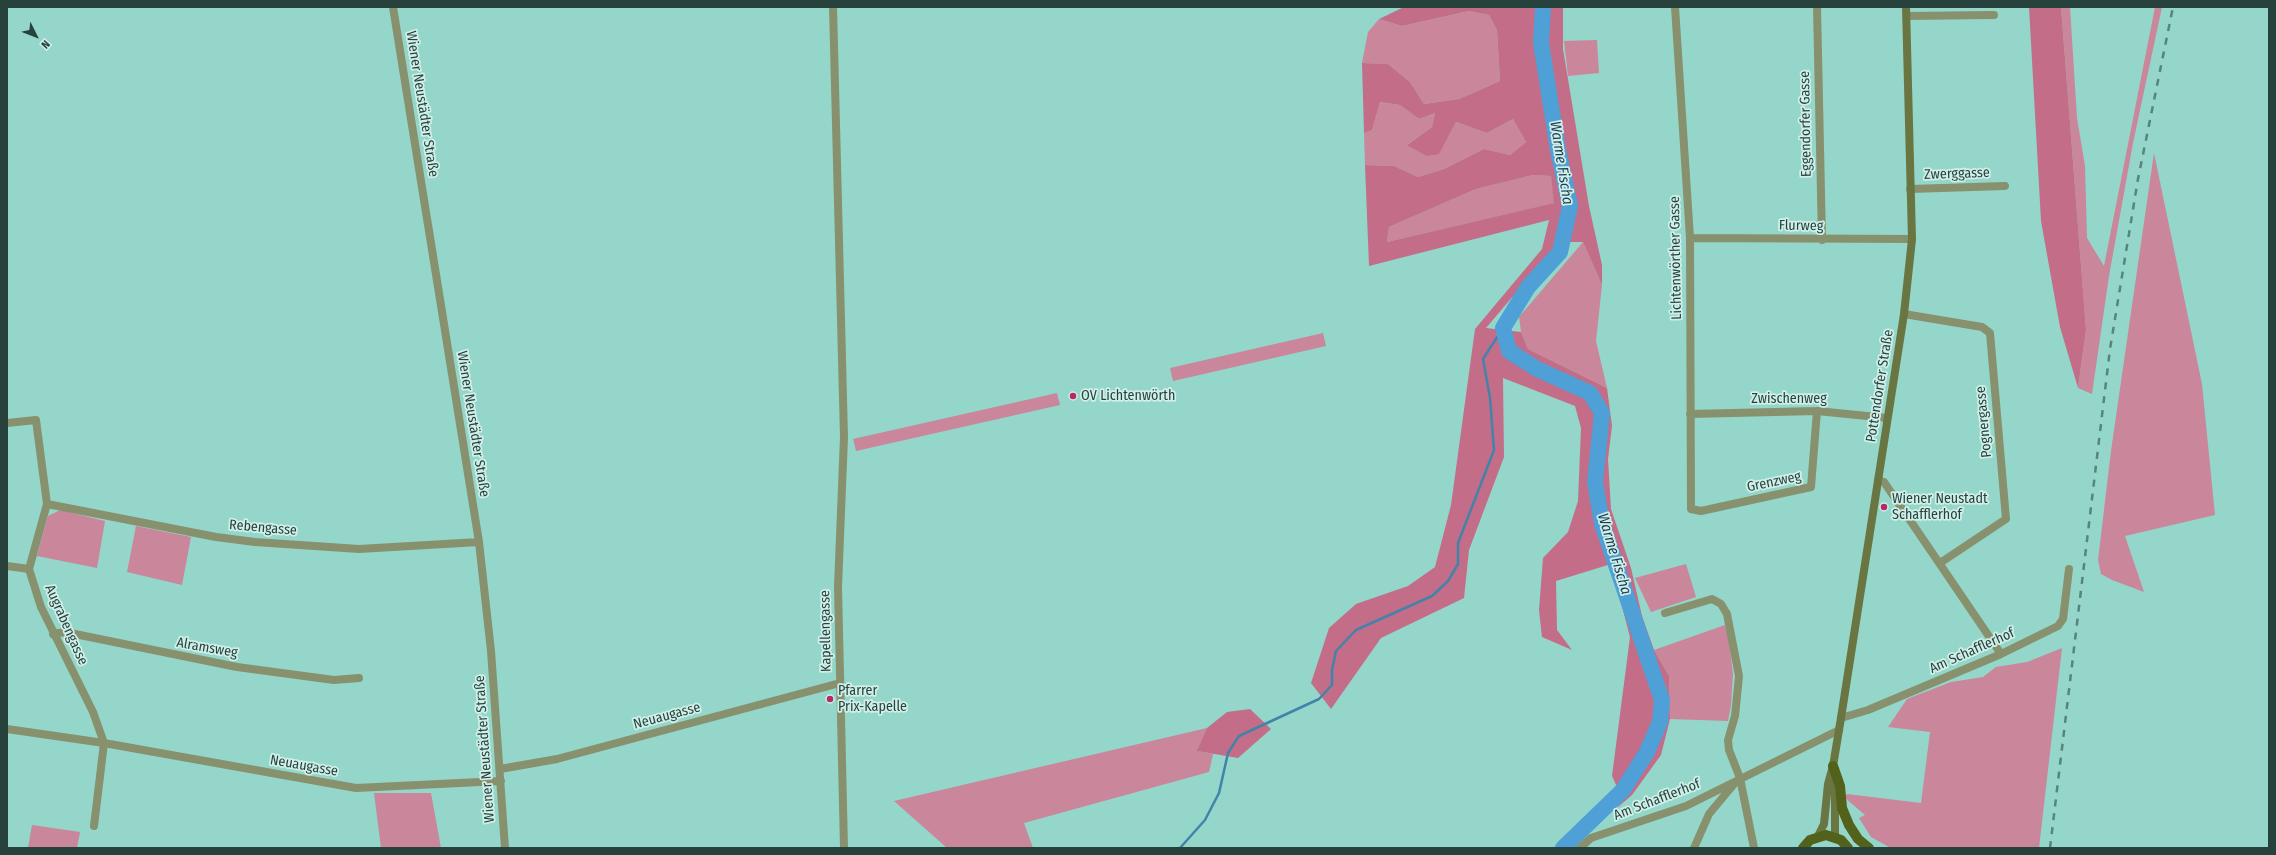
<!DOCTYPE html>
<meta charset="utf-8">
<style>
body{margin:0}
#map{position:relative;width:2276px;height:855px;overflow:hidden;background:#94d6c9;font-family:"Fira Sans Condensed",sans-serif}
canvas{display:block}
.frame{position:absolute;inset:0;border:8px solid #27423d;pointer-events:none}
.north{position:absolute;left:16px;top:16px;width:40px;height:40px;-webkit-text-stroke:3px #d0efe8;paint-order:stroke;rotate:132deg;font-size:11px;font-weight:700;line-height:16px;text-align:center;color:#27423d}
.north::after{content:'';display:block;margin:auto;width:14px;height:18px;background:#27423d;clip-path:polygon(50% 0,100% 100%,50% 72%,0 100%)}
</style>
<div id="map">
<canvas width="2276" height="855"></canvas>
<div class="frame"></div>
<div class="north">N</div>
</div>
<script>
const ctx = document.querySelector('canvas').getContext('2d');
ctx.lineJoin = 'round';
function fillPath(path, color) { ctx.fillStyle = color; ctx.fill(path, 'evenodd'); }
const shape = rows => new Path2D(rows.map(r => 'M' + r).join(''));
function stroke(path, color, width, dash) { ctx.strokeStyle = color; ctx.lineWidth = width; ctx.lineCap = dash ? 'butt' : 'round'; ctx.setLineDash(dash || []); ctx.stroke(path); }
function label(font, color, halo, rows, align = 'center') {
  ctx.font = font + ' "Fira Sans Condensed",sans-serif'; ctx.lineWidth = 3.5; ctx.setLineDash([]); ctx.textBaseline = 'middle'; ctx.strokeStyle = halo; ctx.fillStyle = color; for (const [text, x, y, turn = 0] of rows) {
    ctx.save(); ctx.translate(x, y); ctx.rotate((+turn || 0) * Math.PI / 180); ctx.textAlign = isNaN(turn) ? turn : align; if (halo) ctx.strokeText(text, 0, 0); ctx.fillText(text, 0, 0); ctx.restore();
  }
}
fillPath(shape([
 [2061,7,2070,7,2077,118,2085,166,2087,238,2104,266,2155,7,2162,7,2133,143,2109,276,2092,394,2078,388,2086,330],
 [1469,11,1489,15,1497,30,1500,81,1459,99,1424,104,1410,82,1388,64,1362,63,1368,32,1379,19,1402,26],
 [1597,40,1599,73,1568,76,1564,41],
 [1380,102,1400,105,1419,119,1435,113,1432,127,1408,144,1439,153,1456,122,1487,133,1513,119,1526,142,1510,155,1484,149,1444,169,1418,177,1394,166,1365,165,1364,133,1372,130],
 [2154,153,2202,384,2215,515,2125,536,2144,592,2112,580,2101,574,2098,560,2111,451],
 [1533,175,1551,176,1555,203,1387,242,1389,227,1476,189],
 [1583,242,1602,285,1596,341,1607,388,1528,349,1521,332,1519,317],
 [1323,333,1326,346,1173,381,1170,368],
 [1057,393,1060,405,856,451,853,439],
 [60,510,105,521,97,568,37,556,48,516],
 [136,526,191,537,182,585,127,572],
 [1686,564,1696,597,1651,612,1635,578],
 [1725,625,1729,641,1733,674,1731,705,1728,721,1670,719,1669,676,1654,650],
 [2062,648,2039,848,1900,848,1889,847,1871,837,1859,818,1865,815,1844,797,1847,794,1921,803,1930,732,1888,727,1907,699,1951,682,1983,677,1996,667,2027,662],
 [1207,728,1198,751,1213,754,1209,772,1024,823,1033,848,947,848,894,801],
 [374,793,431,793,441,848,381,848],
 [32,825,80,832,77,848,28,848]
]), '#ca869a');
fillPath(shape([
 [1404,7,1563,7,1563,49,1589,206,1602,265,1602,285,1583,242,1559,242,1486,328,1521,332,1528,349,1607,388,1612,426,1608,459,1611,509,1631,568,1642,616,1654,650,1669,676,1670,719,1661,755,1632,795,1618,807,1617,787,1612,776,1630,637,1611,564,1556,581,1557,630,1572,650,1542,637,1539,610,1543,558,1568,532,1578,501,1581,428,1575,406,1503,378,1504,457,1469,550,1464,598,1381,638,1331,709,1311,683,1329,628,1356,604,1408,586,1435,567,1451,505,1475,329,1542,249,1549,220,1369,266,1365,165,1394,166,1418,177,1444,169,1484,149,1510,155,1526,142,1513,119,1487,133,1456,122,1439,154,1427,156,1407,145,1432,127,1435,113,1419,119,1400,105,1380,102,1372,130,1364,133,1362,63,1388,64,1410,82,1424,104,1459,99,1500,81,1497,30,1489,15,1469,11,1402,26,1379,19],
 [1533,175,1551,176,1554,203,1387,242,1389,227,1476,189],
 [2029,7,2061,7,2086,330,2078,388,2060,327,2041,221],
 [1250,709,1271,729,1238,758,1197,751,1207,728,1227,712]
]), '#c36d88');
stroke(shape([
 [1180,848,1205,820,1219,793,1228,753,1239,736,1319,699,1332,685,1332,670,1336,651,1356,630,1432,596,1448,581,1458,564,1458,543,1494,450,1490,398,1483,359,1503,328]
]), '#4284a9', 2.5);
stroke(shape([
 [1543,7,1541,43,1558,150,1570,206,1560,252,1528,287,1503,328,1509,351,1537,369,1590,393,1602,413,1595,482,1602,524,1662,700,1660,722,1647,752,1623,790,1563,848]
]), '#4ea0d7', 16);
stroke(shape([
 [393,7,479,542,491,651,505,848],
 [833,7,844,437,838,587,844,848],
 [1675,7,1690,238,1691,509,1701,511,1811,487,1817,411],
 [1817,7,1822,240],
 [1907,16,1994,15],
 [1910,189,2005,186],
 [1690,238,1912,239],
 [1904,314,1982,327,1990,333,2006,519,1940,563],
 [1690,414,1817,411,1887,418],
 [7,423,36,420,47,504,29,569,41,607,93,712,104,743,94,826],
 [1878,480,1884,482,2001,654],
 [47,504,216,537,255,542,359,549,479,542],
 [7,566,29,569],
 [1665,613,1712,599,1721,604,1727,614,1739,676,1735,716,1728,740,1729,750,1740,778,1754,848],
 [53,634,65,632,237,667,334,680,359,678],
 [1841,718,1868,710,2001,654,2058,626,2063,619,2069,569],
 [7,729,104,743,356,788,501,781],
 [500,769,557,759,840,683],
 [1580,848,1591,838,1686,806,1839,730],
 [1694,848,1709,814,1734,784]
]), '#87916e', 8);
stroke(shape([
 [1835,780,1835,837],
 [1818,836,1824,824,1828,784,1833,766,1841,718,1904,314,1912,239,1906,7]
]), '#697641', 8);
stroke(shape([
 [1833,766,1840,786,1842,808,1849,825,1858,839,1869,848],
 [1803,848,1810,840,1826,835,1841,840,1848,848]
]), '#53621a', 10);
stroke(shape([
 [2050,848,2110,349,2138,179,2173,7]
]), '#58847c', 2.5, [7, 7]);
for (const [x, y, r, color] of [
 [1073,396,4,"#b52964"],
 [1884,507,4,"#b52964"],
 [830,699,4,"#b52964"]
]) { const dot = new Path2D(); dot.arc(x, y, r, 0, 2 * Math.PI); ctx.fillStyle = color; ctx.fill(dot); stroke(dot, '#d0efe8', 1.5); }
label('14px', '#27423d', '#d0efe8', [
 ["Wiener Neustädter Straße",422,104,81],
 ["Eggendorfer Gasse",1806,124,-91],
 ["Zwerggasse",1957,174,-2],
 ["Flurweg",1801,226,1],
 ["Lichtenwörther Gasse",1676,258,-91],
 ["Pottendorfer Straße",1880,386,-81],
 ["Zwischenweg",1789,399],
 ["Pognergasse",1984,422,-95],
 ["Wiener Neustädter Straße",473,424,81],
 ["Grenzweg",1774,482,-12],
 ["Rebengasse",263,528,5],
 ["Augrabengasse",66,625,66],
 ["Kapellengasse",826,631,-91],
 ["Alramsweg",207,648,10],
 ["Am Schafflerhof",1972,651,-24],
 ["Neuaugasse",667,716,-15],
 ["Wiener Neustädter Straße",485,749,-94],
 ["Neuaugasse",304,766,10],
 ["Am Schafflerhof",1657,800,-21]
]);
label('14px', '#27423d', '#d0efe8', [
 ["OV Lichtenwörth",1081,396],
 ["Wiener Neustadt",1892,499],
 ["Schafflerhof",1892,515],
 ["Pfarrer",838,691],
 ["Prix-Kapelle",838,707]
], 'left');
label('italic 15px', '#193c54', '#d0efe8', [
 ["Warme Fischa",1561,163,81],
 ["Warme Fischa",1614,554,73]
]);
</script>
